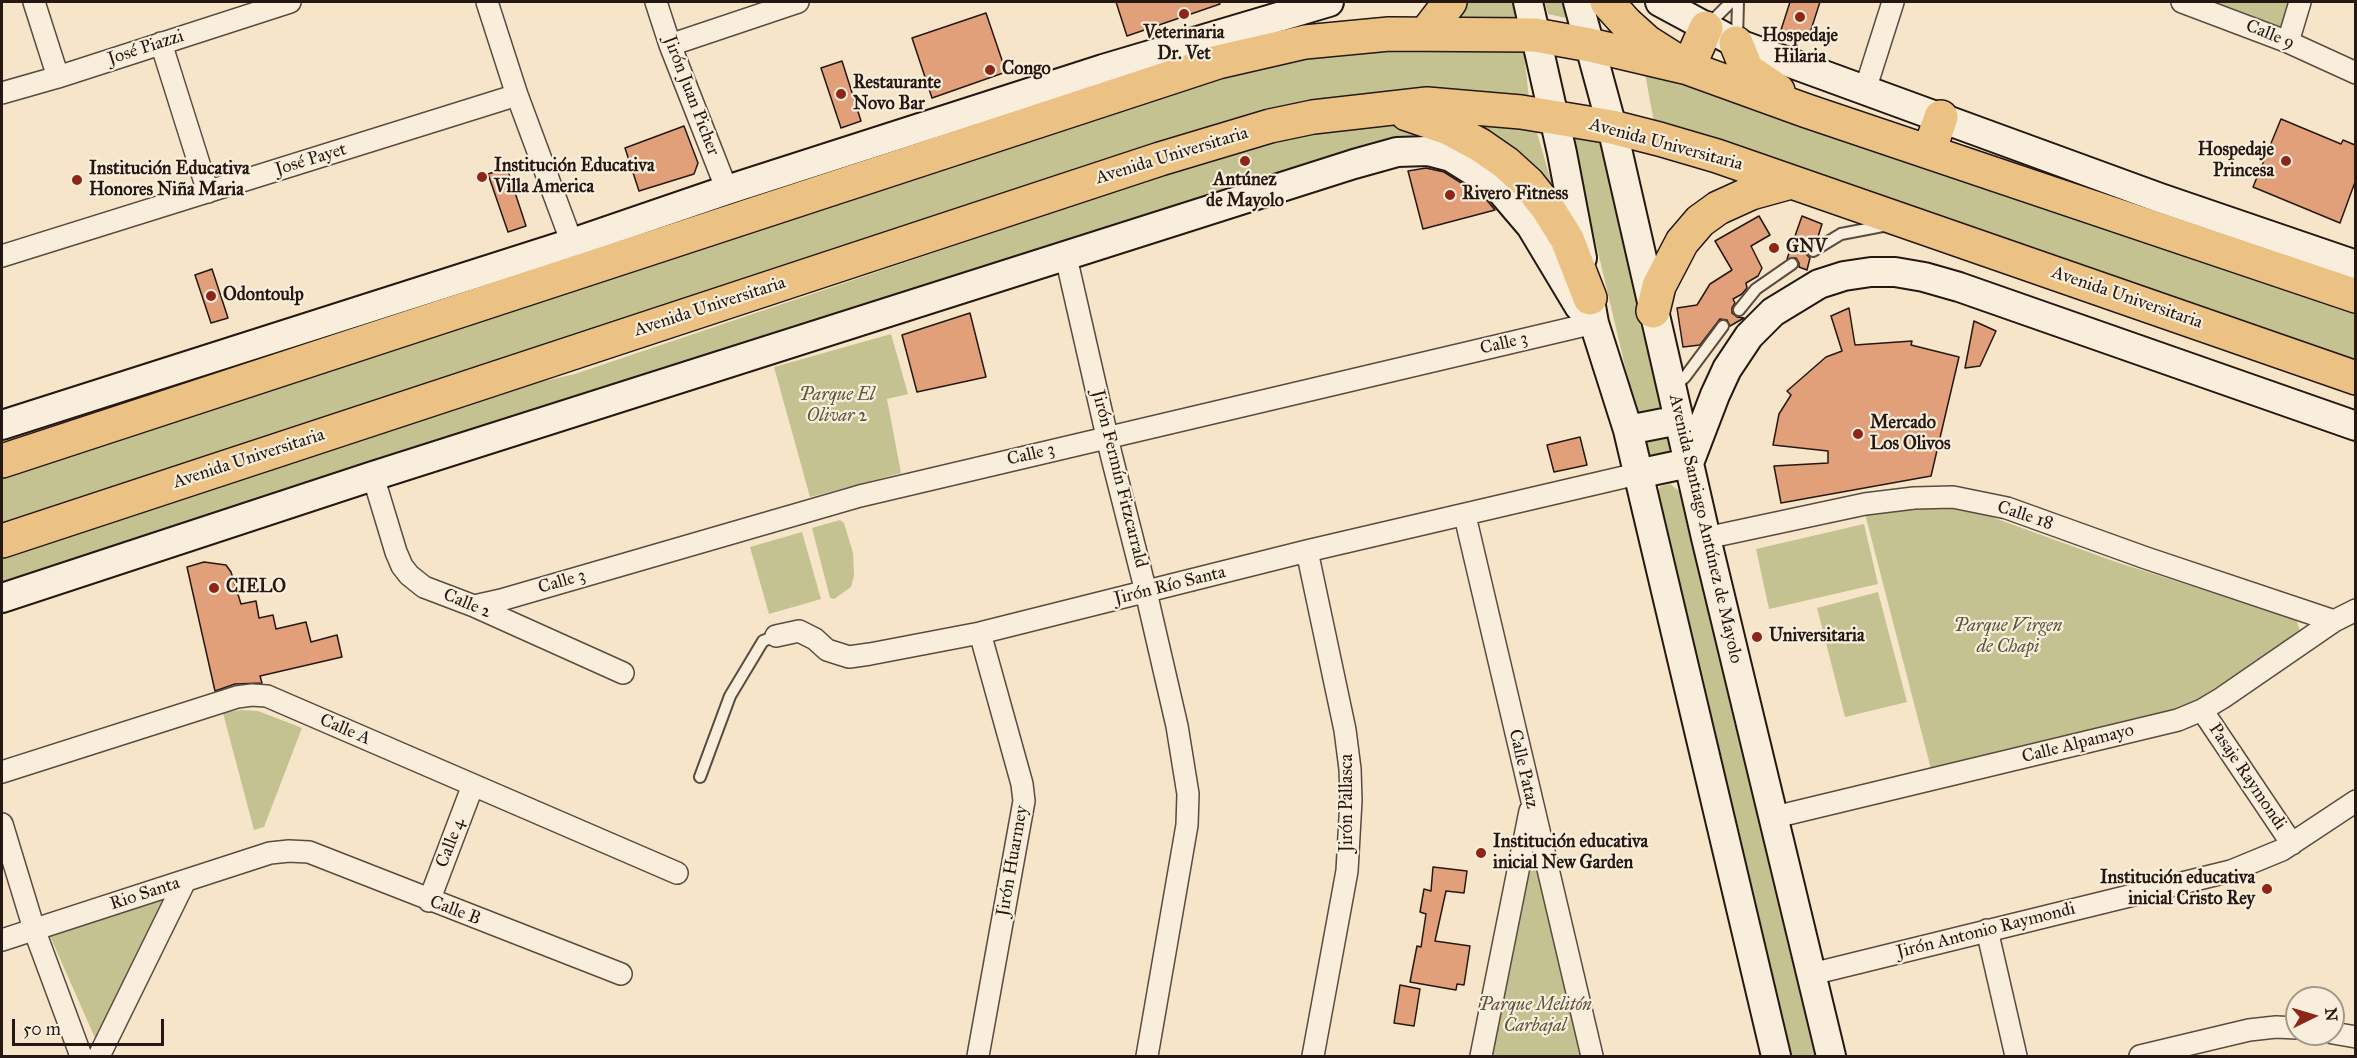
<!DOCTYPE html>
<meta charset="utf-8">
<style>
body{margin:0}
#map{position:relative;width:2357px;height:1058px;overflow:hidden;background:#f6e5c8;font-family:"IM FELL Great Primer",serif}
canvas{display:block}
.frame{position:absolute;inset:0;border:3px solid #251812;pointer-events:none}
.north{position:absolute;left:2285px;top:986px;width:60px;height:60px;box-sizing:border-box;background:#f9eedb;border:2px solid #a4988b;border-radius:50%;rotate:85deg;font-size:16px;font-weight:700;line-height:24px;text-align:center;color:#251812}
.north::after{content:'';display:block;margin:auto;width:21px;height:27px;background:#8f2418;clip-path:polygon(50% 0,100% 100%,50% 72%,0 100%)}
.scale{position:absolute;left:12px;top:1019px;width:152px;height:27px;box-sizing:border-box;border:3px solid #251812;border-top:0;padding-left:8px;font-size:18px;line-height:21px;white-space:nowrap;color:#251812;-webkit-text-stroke:4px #f9eedb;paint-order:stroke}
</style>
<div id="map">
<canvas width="2357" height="1058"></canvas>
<div class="frame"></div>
<div class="north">N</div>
<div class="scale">50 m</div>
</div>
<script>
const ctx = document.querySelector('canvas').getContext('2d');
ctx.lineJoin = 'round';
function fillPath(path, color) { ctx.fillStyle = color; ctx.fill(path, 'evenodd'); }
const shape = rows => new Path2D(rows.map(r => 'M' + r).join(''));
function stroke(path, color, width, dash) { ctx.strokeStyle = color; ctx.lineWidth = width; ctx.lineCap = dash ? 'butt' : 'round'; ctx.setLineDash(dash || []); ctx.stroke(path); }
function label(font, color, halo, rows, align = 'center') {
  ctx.font = font + ' "IM FELL Great Primer",serif'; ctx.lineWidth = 4.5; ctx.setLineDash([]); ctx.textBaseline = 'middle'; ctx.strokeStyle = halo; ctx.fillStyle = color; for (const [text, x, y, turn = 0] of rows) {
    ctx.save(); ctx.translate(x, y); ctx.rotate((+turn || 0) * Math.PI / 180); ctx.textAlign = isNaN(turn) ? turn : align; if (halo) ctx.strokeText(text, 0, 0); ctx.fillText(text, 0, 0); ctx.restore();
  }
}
fillPath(shape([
 [1467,2,1519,2,1524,22,1456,18],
 [1545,2,1562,2,1566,18,1548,14],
 [2212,2,2294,2,2284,32],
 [1523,45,1529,98,1401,95,2,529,2,476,469,320,1301,52],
 [1644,68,2355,310,2355,369,1655,128],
 [1453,118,1535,126,1562,219],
 [1396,121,1450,139,1361,152,626,380,2,581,2,554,493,393,575,374,1241,149,1356,124],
 [1569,129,1600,134,1661,403,1658,410,1649,414,1636,413],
 [891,334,908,394,887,399,901,473,810,497,774,367],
 '1646 446a12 12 0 1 1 24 0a12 12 0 1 1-24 0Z',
 [1670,484,1679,491,1815,1056,1789,1056,1655,495,1661,486],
 [1916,508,1954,508,1986,515,2116,562,2296,619,2300,631,2197,700,2175,709,1931,769,1865,514],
 [840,520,844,523,853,553,854,576,851,587,834,599,830,598,812,528],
 [1864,524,1878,584,1769,609,1756,549],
 [802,532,821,599,769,614,750,547],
 [1878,592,1907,702,1845,717,1817,608],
 [241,710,258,711,302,728,264,827,254,830,223,713],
 [1531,864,1540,873,1585,1056,1489,1056,1524,869],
 [163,899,168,904,99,1047,50,936]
]), '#c4c290');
const building = shape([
 [1116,2,1219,2,1220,4,1127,36,1116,2],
 [1790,2,1820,2,1807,42,1780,33,1790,2],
 [986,13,1006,72,932,98,912,38,986,13],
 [842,61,861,121,841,128,821,68,842,61],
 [2281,119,2341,144,2343,140,2355,145,2355,182,2340,223,2253,187,2281,119],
 [684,126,698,163,694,174,639,191,625,148,684,126],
 [507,168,526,226,508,232,488,174,507,168],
 [1426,168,1444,172,1485,198,1495,210,1423,229,1408,171,1426,168],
 [1759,216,1770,235,1751,246,1762,268,1758,276,1746,283,1747,288,1742,294,1733,299,1735,303,1732,308,1732,313,1737,317,1744,318,1730,326,1727,320,1720,319,1700,345,1683,347,1677,308,1697,305,1710,284,1732,270,1715,241,1759,216],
 [1802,216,1822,224,1817,240,1806,248,1806,254,1810,258,1807,270,1799,267,1799,263,1796,258,1787,259,1802,216],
 [212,269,228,318,211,323,195,275,212,269],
 [1849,308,1855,345,1912,341,1911,345,1959,357,1931,476,1781,503,1774,466,1828,463,1828,451,1773,445,1779,414,1791,395,1787,391,1826,357,1842,351,1831,316,1849,308],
 [970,313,986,377,917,392,902,335,970,313],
 [1974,321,1996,331,1980,366,1965,368,1974,321],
 [1580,437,1587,465,1554,472,1547,445,1580,437],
 [204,562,226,565,231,572,241,604,256,601,259,618,273,615,276,629,306,622,311,642,337,635,342,657,260,676,262,683,235,684,215,691,187,567,204,562],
 [1433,867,1467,871,1464,893,1446,891,1435,941,1470,946,1464,985,1457,984,1456,990,1410,982,1417,946,1421,947,1426,914,1420,912,1424,889,1431,891,1433,867],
 [1400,985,1420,989,1414,1026,1394,1023,1400,985]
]);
fillPath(building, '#e1a07a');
stroke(building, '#251812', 1.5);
const lane = shape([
 [1708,25,1731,2],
 [1737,39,1738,2],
 [1813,251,1841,234,1888,225],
 [1739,310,1756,289,1792,264],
 [1674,387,1685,377,1723,326],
 [700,777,730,696,763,641,776,636]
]);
const street = shape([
 [34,2,58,77],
 [487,2,517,95,572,243],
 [656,2,670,45,727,190],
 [2182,2,2288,42,2356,73],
 [2288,42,2300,2],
 [161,43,208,192],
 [670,45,798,2],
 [1865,90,1893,2],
 [2,93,58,77,290,2],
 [2,256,517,95],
 [1066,257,1111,454,1146,592,1177,726,1188,794,1187,825,1147,1056],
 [373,476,396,552,402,566,409,575,424,587,474,606,623,673],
 [1465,516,1592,1056],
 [1706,538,1865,504,1914,498,1953,497,2007,508,2146,558,2334,621],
 [1307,551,1345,730,1350,769,1351,800,1347,871,1313,1056],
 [474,606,501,600,860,496,1594,323],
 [776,636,799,631,815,639,827,650,849,657,870,654,980,633,1307,551,1637,474],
 [2202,710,2292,844],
 [2,772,237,697,252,695,267,696,677,873],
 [1775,817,2178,720,2202,710,2222,698,2334,621,2356,610],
 [2,824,34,929,81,1056],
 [429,901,473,785],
 [1987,930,2016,1056],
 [2,940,270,853,289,851,309,852,621,974],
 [1812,974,2231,871,2282,850,2356,801],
 [2333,1033,2356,1037],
 [99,1056,185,881],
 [978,1056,1024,801,1022,784,980,633],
 [1481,1056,1530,811],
 [2140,1056,2249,1030,2276,1027,2297,1028]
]);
const secondary = shape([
 [1528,2,1562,153,1582,258],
 [1578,2,1612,127,1706,538,1831,1056],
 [1660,2,1736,43,2160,198,2356,265],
 [1591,306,1594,323,1628,430,1776,1056],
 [2,425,572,243,727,190,1103,69,1329,2],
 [1628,430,1679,420],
 [1689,463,1715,395,1727,369,1749,336,1773,312,1819,284,1844,276,1871,272,1895,272,1924,277,1959,287,2356,426],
 [1637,474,1689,463],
 [2,598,373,476,1354,164,1397,152,1428,151,1451,157,1496,185,1531,226,1579,306,1594,323]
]);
const primary = shape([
 [1607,2,1627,24,1647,42,1688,68,1706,28],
 [1426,33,1450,2],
 [1736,43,1747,70,1778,91],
 [1407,114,1448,128,1480,145,1506,163,1528,183,1547,207,1567,239,1590,298],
 [1929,152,1941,117],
 [1653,311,1659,286,1682,242,1700,221,1718,208,1751,193,1791,182],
 [2,461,1218,62,1305,42,1389,34,1535,35,1590,45,1688,68,1807,111,2356,296],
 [2,541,1160,159,1270,126,1313,117,1427,104,1521,112,1612,127,1659,139,1717,156,2356,378]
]);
stroke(lane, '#594b40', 14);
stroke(street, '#594b40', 24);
stroke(secondary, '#251812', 32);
stroke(primary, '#251812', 36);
stroke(lane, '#f9eedb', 10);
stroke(street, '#f9eedb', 21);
stroke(secondary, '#f9eedb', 28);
stroke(primary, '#ebc284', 33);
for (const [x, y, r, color] of [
 [1184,14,6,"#8f2418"],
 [1800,17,6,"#8f2418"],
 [990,70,6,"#8f2418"],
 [841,94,6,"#8f2418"],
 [1245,161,6,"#8f2418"],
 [2286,161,6,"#8f2418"],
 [482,177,6,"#8f2418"],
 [77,180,6,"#8f2418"],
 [1450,195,6,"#8f2418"],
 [1774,248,6,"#8f2418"],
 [211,296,6,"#8f2418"],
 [1858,434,6,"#8f2418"],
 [214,588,6,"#8f2418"],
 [1757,637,6,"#8f2418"],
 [1481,853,6,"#8f2418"],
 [2267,889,6,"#8f2418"]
]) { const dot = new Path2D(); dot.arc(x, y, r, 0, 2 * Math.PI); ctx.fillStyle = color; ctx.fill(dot); stroke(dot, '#f9eedb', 2); }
label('bold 18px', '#251812', '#f9eedb', [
 ["Veterinaria",1184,34,"center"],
 ["Dr. Vet",1184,55,"center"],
 ["Hospedaje",1800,37,"center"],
 ["Hilaria",1800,58,"center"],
 ["Congo",1002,70],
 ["Restaurante",853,84],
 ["Novo Bar",853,105],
 ["Hospedaje",2274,151,"right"],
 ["Princesa",2274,172,"right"],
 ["Institución Educativa",494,167],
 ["Villa America",494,188],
 ["Institución Educativa",89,170],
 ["Honores Niña Maria",89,191],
 ["Antúnez",1245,181,"center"],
 ["de Mayolo",1245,202,"center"],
 ["Rivero Fitness",1462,195],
 ["GNV",1786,248],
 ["Odontoulp",223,296],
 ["Mercado",1870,424],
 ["Los Olivos",1870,445],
 ["CIELO",226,588],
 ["Universitaria",1769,637],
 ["Institución educativa",1493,843],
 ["inicial New Garden",1493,864],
 ["Institución educativa",2255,879,"right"],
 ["inicial Cristo Rey",2255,900,"right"]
], 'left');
label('18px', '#251812', '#f9eedb', [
 ["Calle 9",2270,35,22],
 ["José Piazzi",146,48,-18],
 ["Jirón Juan Picher",691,96,69],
 ["Avenida Universitaria",1666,145,15],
 ["Avenida Universitaria",1172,156,-17],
 ["José Payet",311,160,-17],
 ["Avenida Universitaria",2127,298,19],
 ["Avenida Universitaria",710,307,-18],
 ["Calle 3",1504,344,-13],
 ["Calle 3",1031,455,-13],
 ["Avenida Universitaria",249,459,-18],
 ["Jirón Fermín Fitzcarrald",1119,479,76],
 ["Calle 18",2025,516,18],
 ["Avenida Santiago Antúnez de Mayolo",1705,529,77],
 ["Calle 3",562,582,-16],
 ["Jirón Río Santa",1170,586,-14],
 ["Calle 2",467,604,23],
 ["Calle A",345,730,23],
 ["Calle Alpamayo",2078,744,-14],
 ["Calle Pataz",1523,769,77],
 ["Pasaje Raymondi",2247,777,56],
 ["Jirón Pallasca",1348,803,-90],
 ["Calle 4",451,843,-69],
 ["Jirón Huarmey",1013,861,-80],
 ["Rio Santa",145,894,-18],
 ["Calle B",455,911,21],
 ["Jirón Antonio Raymondi",1986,931,-14]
]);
label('italic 18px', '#5d543e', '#f9eedb', [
 ["Parque El",837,396],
 ["Olivar 2",837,417],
 ["Parque Virgen",2008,627],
 ["de Chapi",2008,648],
 ["Parque Melitón",1535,1006],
 ["Carbajal",1535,1027]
]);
</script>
